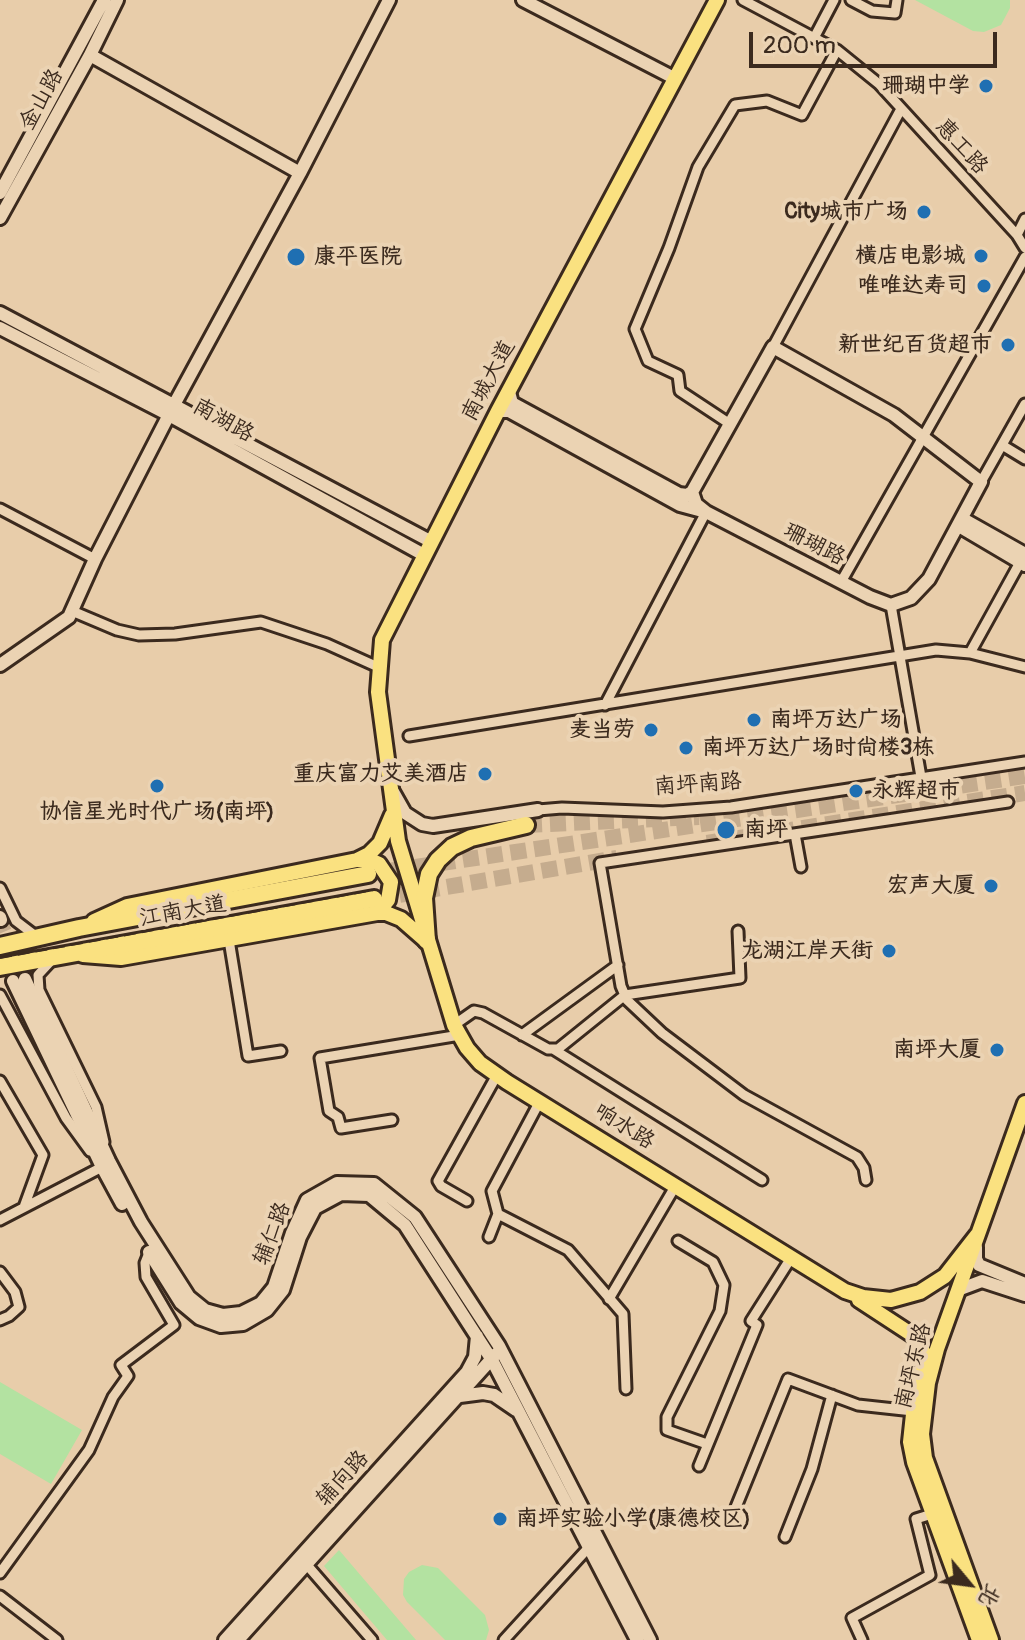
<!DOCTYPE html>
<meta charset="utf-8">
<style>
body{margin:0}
#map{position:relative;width:1025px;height:1640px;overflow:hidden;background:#e8cdaa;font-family:Pangolin,"LXGW WenKai TC",sans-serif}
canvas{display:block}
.north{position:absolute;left:929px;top:1544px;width:80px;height:80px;-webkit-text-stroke:6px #ebd3b3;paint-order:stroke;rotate:119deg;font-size:22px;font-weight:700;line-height:32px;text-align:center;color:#3b2a1e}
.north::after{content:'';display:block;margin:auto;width:28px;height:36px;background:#3b2a1e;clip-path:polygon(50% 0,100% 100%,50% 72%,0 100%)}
.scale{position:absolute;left:749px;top:32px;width:248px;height:36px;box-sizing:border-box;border:4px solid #3b2a1e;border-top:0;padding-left:10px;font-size:24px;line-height:28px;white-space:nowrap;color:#3b2a1e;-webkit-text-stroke:6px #ebd3b3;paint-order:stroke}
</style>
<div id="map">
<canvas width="1025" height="1640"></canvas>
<div class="north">北</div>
<div class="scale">200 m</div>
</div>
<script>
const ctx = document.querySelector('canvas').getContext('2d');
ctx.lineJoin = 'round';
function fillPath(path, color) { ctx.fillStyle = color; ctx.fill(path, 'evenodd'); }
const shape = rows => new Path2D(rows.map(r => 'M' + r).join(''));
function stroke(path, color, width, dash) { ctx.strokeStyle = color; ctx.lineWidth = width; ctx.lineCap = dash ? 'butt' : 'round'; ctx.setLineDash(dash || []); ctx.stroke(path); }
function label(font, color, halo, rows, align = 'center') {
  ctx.font = font + ' Pangolin,"LXGW WenKai TC",sans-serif'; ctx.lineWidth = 8; ctx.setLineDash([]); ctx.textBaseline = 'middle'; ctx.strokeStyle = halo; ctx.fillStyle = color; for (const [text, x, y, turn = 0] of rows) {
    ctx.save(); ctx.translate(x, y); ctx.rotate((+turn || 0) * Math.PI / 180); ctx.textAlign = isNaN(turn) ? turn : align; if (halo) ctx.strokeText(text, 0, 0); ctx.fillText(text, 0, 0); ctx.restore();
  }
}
fillPath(shape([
 [915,0,1010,0,1010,8,1001,25,984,32,973,31],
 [0,1382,82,1430,51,1484,0,1454],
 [339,1550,374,1591,416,1640,387,1640,324,1566],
 [422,1565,438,1568,485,1615,489,1630,486,1640,445,1640,407,1602,403,1595,404,1579,409,1572]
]), '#b3e2a1');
stroke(shape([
 [1,920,21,968]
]), '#c5ac8e', 12, [12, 6]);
stroke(shape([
 [526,825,699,817],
 [707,843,1025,793],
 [368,874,1025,776],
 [376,899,617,858]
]), '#c5ac8e', 16, [16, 8]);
const street = shape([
 [743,0,837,50,879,84,1017,235,1025,248],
 [851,0,872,11,895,13,897,0],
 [814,38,834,0],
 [1017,235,1025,219],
 [773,347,901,109],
 [730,424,680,391,678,375,648,361,635,329,669,248,698,167,735,105,767,101,802,115,837,50],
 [1002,445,1025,459],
 [981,482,1025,404],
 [0,509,95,559],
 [841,582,1025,257],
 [891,605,921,777],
 [72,611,117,630,139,635,175,634,261,622,327,644,378,667],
 [970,653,1023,557],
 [605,705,706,512],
 [409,736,936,650,970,653,1025,667],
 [538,810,562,808,663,812,731,807,1025,762],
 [795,834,801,867],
 [0,888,16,921,37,937],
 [229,940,248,1056,281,1051],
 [51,961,38,975,39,990,96,1107,104,1142],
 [0,995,66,1118,90,1151],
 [454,1025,474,1011,483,1013,548,1049,558,1049,625,995,740,978,738,931],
 [522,1035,618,965],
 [553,1049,762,1180],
 [0,1081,43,1155,24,1207],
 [392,1120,341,1128,338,1117,329,1111,320,1058,460,1035],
 [866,1180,864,1168,857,1157,744,1095,662,1033,627,1000,621,986,600,863,1008,802],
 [467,1201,441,1186,438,1181,497,1075],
 [498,1214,568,1250,623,1314,626,1389],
 [0,1220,102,1167,99,1163],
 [489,1237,498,1214,492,1191,540,1101],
 [678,1241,713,1262,724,1285,720,1311,667,1417,667,1430,707,1444],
 [0,1272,15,1292,19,1307,9,1316,0,1320],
 [609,1299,676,1185],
 [699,1466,757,1325,751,1321,791,1258],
 [736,1507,788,1379,858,1405,913,1411],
 [785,1537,812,1469,832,1395],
 [307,1565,372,1640],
 [0,1573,89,1450,113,1397,128,1376,121,1365,174,1325,146,1277,145,1263,149,1253,154,1250],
 [0,1596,57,1640],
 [504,1640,590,1546],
 [862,1640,852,1618,930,1575,916,1519,932,1514]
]);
const secondary = shape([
 [523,0,674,78],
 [90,55,300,173],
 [0,193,104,0],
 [0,218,90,55,117,0],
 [0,313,430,541],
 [0,328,169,415,424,555],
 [509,392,512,403,679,494,687,495,692,492],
 [498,411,509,411,680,505,706,512,870,597,891,605,911,598,929,579,981,482,894,415,773,347,692,492,696,504,706,512],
 [963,519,1025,554],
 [959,526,1025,565],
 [0,665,69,617,95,559,175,403,300,173,389,0],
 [392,790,405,813,422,824,433,826,538,810],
 [0,917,1,920],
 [25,979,109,1161,141,1222,189,1297,205,1310,223,1315,241,1313,261,1303,274,1287,292,1233,307,1200,337,1183,374,1184,415,1217,499,1346,650,1640],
 [13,981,102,1167,122,1204],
 [976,1247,976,1259,979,1265,1025,1284],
 [149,1252,181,1303,199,1318,221,1326,243,1324,267,1310,283,1290,300,1237,315,1208,341,1194,369,1195,405,1225,492,1360,637,1640],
 [958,1290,982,1281,1025,1295],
 [460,1396,483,1393,494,1395,516,1410],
 [225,1640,467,1372,475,1357,477,1336],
 [238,1640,496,1354]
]);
const primary = shape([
 [717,0,498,411,382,640,378,692,398,841,454,1025,467,1048,480,1063,507,1082,845,1291,863,1297,891,1300,920,1292,945,1276,977,1235],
 [358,860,370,860,379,864,391,882,388,900,377,913],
 [94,921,127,906,357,860,369,854,380,843,392,815],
 [83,955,121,958,377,913,386,913,401,919,425,940],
 [859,1300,914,1336,923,1351,925,1359,914,1405,910,1442,914,1462,979,1640],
 [991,1640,925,1458,922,1434,928,1383,937,1349,1025,1103]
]);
const highway = shape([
 [427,941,424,898,429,874,438,860,452,847,471,838,526,825],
 [0,946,79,928,368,874],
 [0,967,374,899]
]);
stroke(street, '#3b2a1e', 15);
stroke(secondary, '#3b2a1e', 18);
stroke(primary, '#3b2a1e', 20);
stroke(highway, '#3b2a1e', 22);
stroke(street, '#ebd3b3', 9);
stroke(secondary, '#ebd3b3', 12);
stroke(primary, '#fae180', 14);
stroke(highway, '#fae180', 16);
stroke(shape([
 [0,958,373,890]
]), '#3b2a1e', 2, [12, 6]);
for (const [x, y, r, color] of [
 [986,86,8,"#1f6fb2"],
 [924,212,8,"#1f6fb2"],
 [981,256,8,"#1f6fb2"],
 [296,257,10,"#1f6fb2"],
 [984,286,8,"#1f6fb2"],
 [1008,345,8,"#1f6fb2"],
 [754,720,8,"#1f6fb2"],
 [651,730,8,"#1f6fb2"],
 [686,748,8,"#1f6fb2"],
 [485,774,8,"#1f6fb2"],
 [157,786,8,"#1f6fb2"],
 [856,791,8,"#1f6fb2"],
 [726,830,10,"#1f6fb2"],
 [991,886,8,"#1f6fb2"],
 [889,951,8,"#1f6fb2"],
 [997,1050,8,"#1f6fb2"],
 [500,1519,8,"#1f6fb2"]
]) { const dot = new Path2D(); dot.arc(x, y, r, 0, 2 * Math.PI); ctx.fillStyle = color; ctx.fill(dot); stroke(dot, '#ebd3b3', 3); }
label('bold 22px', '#3b2a1e', '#ebd3b3', [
 ["珊瑚中学",970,86],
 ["City城市广场",908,212],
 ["横店电影城",965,256],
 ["康平医院",314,257,"left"],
 ["唯唯达寿司",968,286],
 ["新世纪百货超市",992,345],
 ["南坪万达广场",770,720,"left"],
 ["麦当劳",635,730],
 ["南坪万达广场时尚楼3栋",702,748,"left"],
 ["重庆富力艾美酒店",469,774],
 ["永辉超市",872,791,"left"],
 ["协信星光时代广场(南坪)",157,812,"center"],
 ["南坪",744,830,"left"],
 ["宏声大厦",975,886],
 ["龙湖江岸天街",873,951],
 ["南坪大厦",981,1050],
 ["南坪实验小学(康德校区)",516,1519,"left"]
], 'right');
label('22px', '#3b2a1e', '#ebd3b3', [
 ["金山路",42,100,-61],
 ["惠工路",961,147,48],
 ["南城大道",489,381,-62],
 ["南湖路",223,421,29],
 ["珊瑚路",814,545,27],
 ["南坪南路",698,785,-4],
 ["江南大道",183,912,-10],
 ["响水路",624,1127,32],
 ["辅仁路",273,1234,-69],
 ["南坪东路",914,1366,-76],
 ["辅向路",343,1479,-48]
]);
</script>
